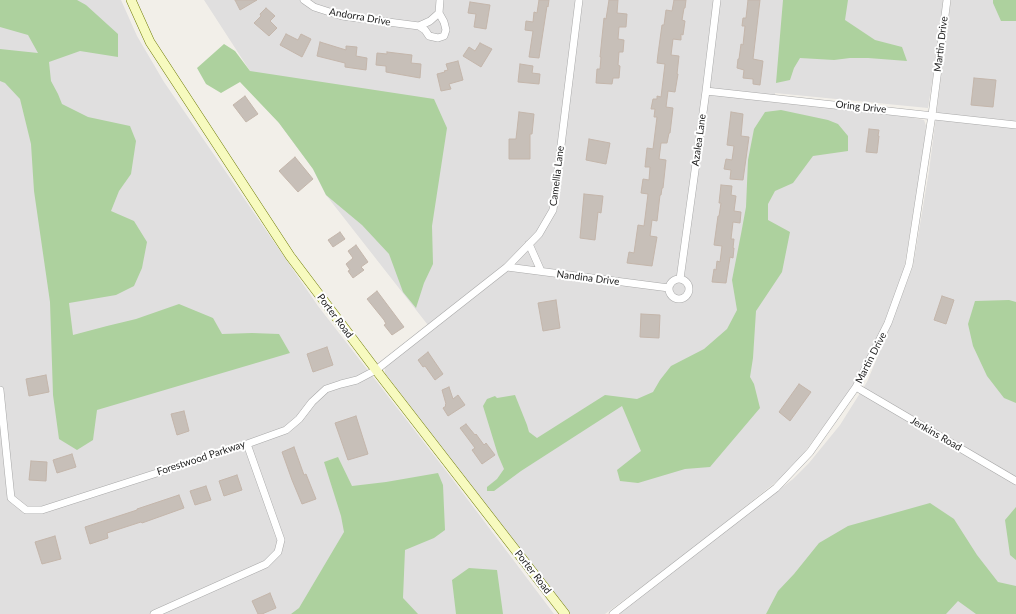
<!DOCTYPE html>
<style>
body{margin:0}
canvas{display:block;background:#f2efe9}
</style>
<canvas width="1016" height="614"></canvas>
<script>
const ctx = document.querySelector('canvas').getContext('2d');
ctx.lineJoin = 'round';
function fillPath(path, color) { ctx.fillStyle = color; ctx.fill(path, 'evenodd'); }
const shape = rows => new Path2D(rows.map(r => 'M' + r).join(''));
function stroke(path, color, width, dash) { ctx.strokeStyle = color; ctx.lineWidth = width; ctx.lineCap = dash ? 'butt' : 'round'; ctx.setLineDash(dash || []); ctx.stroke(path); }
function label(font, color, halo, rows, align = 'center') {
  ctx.font = font + ' Lato,sans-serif'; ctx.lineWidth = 4; ctx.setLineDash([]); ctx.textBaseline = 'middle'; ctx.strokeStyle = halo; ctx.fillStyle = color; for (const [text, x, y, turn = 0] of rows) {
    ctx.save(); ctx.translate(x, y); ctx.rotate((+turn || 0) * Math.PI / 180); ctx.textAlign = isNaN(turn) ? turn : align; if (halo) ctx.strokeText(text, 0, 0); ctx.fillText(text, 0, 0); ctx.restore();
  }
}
fillPath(shape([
 [0,0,121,0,137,36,164,82,318,306,450,476,554,614,0,614],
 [204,0,943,0,941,25,928,108,775,93,775,101,909,117,924,120,926,126,924,148,904,269,895,297,873,347,851,389,792,469,686,554,605,614,568,614,385,373,385,368,398,355,431,329,326,195,313,169,279,123,250,71],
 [951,0,1016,0,1016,614,617,614,793,479,809,463,840,425,867,382,890,327,913,266,929,171]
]), '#e0dfdf');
fillPath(shape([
 [0,0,77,0,86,5,118,34,118,57,80,51,49,62,51,81,58,94,62,104,88,117,130,126,136,141,131,174,119,191,111,211,134,221,147,242,142,268,134,286,116,295,69,303,73,335,107,326,136,319,179,304,213,318,222,334,252,333,279,334,290,353,97,410,93,440,77,450,59,439,53,395,50,302,34,191,31,144,20,99,5,83,0,81,0,49,38,53,28,35,0,27],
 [783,0,848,0,845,20,875,40,902,47,907,61,868,58,850,58,834,60,800,58,794,68,790,80,776,83],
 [993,0,1016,0,1016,21,1001,21,993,3],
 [224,44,235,51,250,71,434,99,447,128,432,226,433,264,424,283,416,308,403,292,389,254,362,225,326,195,313,169,279,123,240,82,221,93,206,84,197,68],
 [781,110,828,120,838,124,848,136,848,151,813,156,793,183,775,191,768,204,768,220,790,232,782,272,756,311,753,358,750,377,754,384,760,408,710,467,685,469,638,483,620,481,617,470,641,451,622,406,521,471,494,491,487,491,487,487,497,479,504,469,498,455,483,406,487,399,495,396,497,398,515,395,527,425,529,432,537,438,605,395,637,399,653,392,660,380,671,366,704,349,727,329,737,310,732,280,741,234,746,207,748,160,754,129,765,112],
 [1009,300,1016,302,1016,403,1004,398,987,376,973,346,968,324,975,301],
 [338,457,352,486,386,482,438,473,443,485,445,530,434,538,405,550,403,598,418,614,291,614,299,608,344,532,341,516,324,462],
 [930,503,954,519,977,555,998,582,1016,586,1016,614,976,614,958,601,946,614,766,614,778,591,794,574,819,543,848,526],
 [1016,507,1016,560,1010,555,1005,520],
 [469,568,497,570,503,614,456,614,452,580]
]), '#add19e');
const building = shape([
 [235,0,257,0,240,10,235,0],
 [539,0,549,0,548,7,547,6,539,58,529,57,533,31,525,30,526,21,533,22,534,12,537,13,539,0],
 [609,0,618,0,617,13,627,14,626,27,619,27,618,39,624,40,623,52,619,52,618,65,620,66,619,78,613,78,612,84,596,83,597,69,600,69,601,57,600,57,604,18,606,19,609,0],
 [674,0,686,0,685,8,684,8,682,20,685,21,683,35,681,34,681,40,673,39,671,55,679,56,677,74,678,74,675,92,668,91,666,107,673,108,670,133,669,133,667,143,661,143,659,159,666,160,663,188,662,188,661,195,660,195,657,221,652,220,650,236,657,237,652,266,627,263,629,252,634,253,638,225,644,226,648,194,641,193,643,179,649,180,650,167,645,167,647,148,653,149,657,117,654,117,655,109,651,109,653,99,657,99,657,96,661,97,665,64,657,63,658,54,662,25,664,25,666,10,672,11,674,0],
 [748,0,760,0,753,59,763,61,760,85,753,84,753,79,743,78,744,70,737,68,738,59,739,59,741,44,743,45,745,26,742,26,743,18,746,18,748,0],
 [470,2,490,5,486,29,474,27,476,14,468,13,470,2],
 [266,8,275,16,270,21,277,28,269,36,254,23,261,16,260,14,266,8],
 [286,34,298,40,301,34,311,39,302,57,280,45,286,34],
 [320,42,346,50,346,46,357,47,356,56,367,58,366,70,345,67,345,63,317,56,320,42],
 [480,43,492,49,481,67,463,56,469,47,475,51,480,43],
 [387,52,412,55,411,63,421,64,420,78,386,72,386,66,376,65,377,53,387,54,387,52],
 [458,61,463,80,449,84,451,89,441,91,437,74,445,72,444,71,448,70,446,64,458,61],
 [520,64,533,66,532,73,540,74,539,84,518,82,520,64],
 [974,78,996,80,993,107,971,105,974,78],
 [245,96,258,114,246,122,233,105,245,96],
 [519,112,534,114,532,134,530,134,530,159,509,159,509,139,516,139,519,112],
 [731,112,743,114,741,136,749,137,743,180,730,179,731,170,724,169,726,159,732,160,734,146,727,145,731,112],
 [869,129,879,130,878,136,879,136,877,153,866,152,869,129],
 [589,139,610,143,606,164,586,160,589,139],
 [295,157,313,179,298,192,279,171,295,157],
 [721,185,732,186,731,195,736,196,734,211,741,212,740,223,733,222,731,239,734,239,733,248,734,248,733,258,730,257,726,283,712,282,714,269,716,270,717,261,720,262,722,246,714,245,718,216,719,216,721,203,719,203,721,185],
 [584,194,603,196,601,213,598,212,595,240,580,238,584,194],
 [340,232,345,239,333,247,328,240,340,232],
 [356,245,368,262,361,267,364,270,353,278,348,271,350,270,346,264,353,258,348,251,356,245],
 [377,291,404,327,392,335,384,325,386,324,384,320,367,299,377,291],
 [942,296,954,300,946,324,934,320,942,296],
 [556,300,560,328,543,331,538,303,556,300],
 [641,314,660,315,659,338,640,337,641,314],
 [327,347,333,365,313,372,307,354,327,347],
 [428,352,443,374,435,380,425,366,423,367,418,360,428,352],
 [46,375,49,392,29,396,26,379,46,375],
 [799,384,811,392,790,421,779,412,799,384],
 [449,387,453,399,458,395,465,405,448,416,443,408,446,406,445,405,446,404,442,390,449,387],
 [184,411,189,431,177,435,171,414,184,411],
 [356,416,368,454,348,460,335,423,356,416],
 [466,424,475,435,476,434,484,445,486,443,495,455,482,464,472,450,475,448,460,428,466,424],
 [294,447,304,475,306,474,316,499,302,504,292,480,282,452,294,447],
 [72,454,76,467,57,473,53,460,72,454],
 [31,461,47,462,46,481,29,480,31,461],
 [237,475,242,490,224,496,219,481,237,475],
 [206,486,211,500,195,505,190,491,206,486],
 [179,495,184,508,142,523,141,522,107,533,108,538,90,544,85,527,137,510,137,509,179,495],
 [55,536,61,559,42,564,35,542,55,536],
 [270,593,276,608,262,614,258,614,252,601,270,593]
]);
fillPath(building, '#c7bfb8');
stroke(building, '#c4b6ab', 1);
const street = shape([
 [304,0,314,7,342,16,419,26,425,30,429,36,438,38,444,36,446,30,444,22,439,13,440,0],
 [419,26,430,21,439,13],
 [706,91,1016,125],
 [529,244,541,271],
 [507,267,669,288],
 '669 289a10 10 0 1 1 20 0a10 10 0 1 1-20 0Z',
 [680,279,706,91,717,0],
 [856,387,1016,481],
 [0,390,11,498,26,510,42,510,247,444,286,430,299,419,312,402,326,389,341,384,357,380,376,370,507,267,539,234,553,210,579,0],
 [154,614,266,564,278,552,281,540,247,444],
 [613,614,776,488,810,452,856,387,888,323,909,265,932,115,947,0]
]);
const secondary = shape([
 [131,0,150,42,290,256,376,370,565,614]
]);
stroke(street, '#a9a9a9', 8);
stroke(secondary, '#707d05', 10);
stroke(street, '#fff', 7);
stroke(secondary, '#f7fabf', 9);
label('10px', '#222', '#fff', [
 ["Andorra Drive",360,17,10],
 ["Martin Drive",941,44,-83],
 ["Oring Drive",861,107,6],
 ["Azalea Lane",699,140,-82],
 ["Camellia Lane",557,176,-83],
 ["Nandina Drive",588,278,7],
 ["Porter Road",335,316,53],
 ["Martin Drive",871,358,-63],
 ["Jenkins Road",936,434,30],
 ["Forestwood Parkway",201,458,-18],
 ["Porter Road",533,572,52]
]);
</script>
